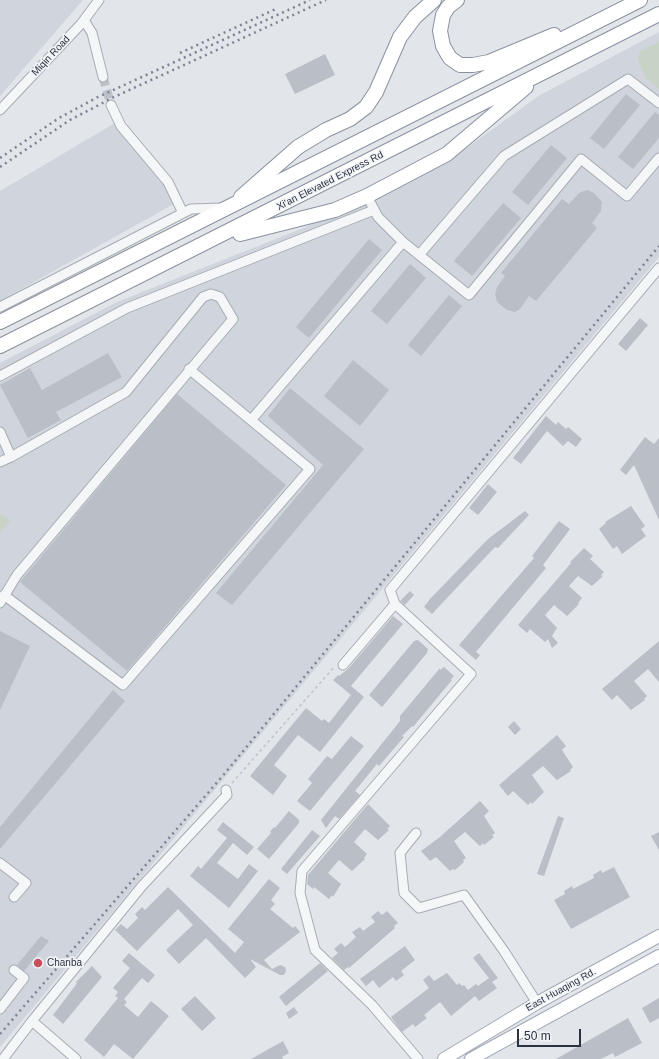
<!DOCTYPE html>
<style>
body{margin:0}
#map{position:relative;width:659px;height:1059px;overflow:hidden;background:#e2e5ea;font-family:Arial,sans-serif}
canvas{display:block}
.scale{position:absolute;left:517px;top:1029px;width:64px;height:18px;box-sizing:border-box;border:2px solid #2b3241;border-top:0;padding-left:5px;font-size:12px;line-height:14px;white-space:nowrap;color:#2b3241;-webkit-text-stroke:3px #f2f4f7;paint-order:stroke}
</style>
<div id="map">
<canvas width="659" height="1059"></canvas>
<div class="scale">50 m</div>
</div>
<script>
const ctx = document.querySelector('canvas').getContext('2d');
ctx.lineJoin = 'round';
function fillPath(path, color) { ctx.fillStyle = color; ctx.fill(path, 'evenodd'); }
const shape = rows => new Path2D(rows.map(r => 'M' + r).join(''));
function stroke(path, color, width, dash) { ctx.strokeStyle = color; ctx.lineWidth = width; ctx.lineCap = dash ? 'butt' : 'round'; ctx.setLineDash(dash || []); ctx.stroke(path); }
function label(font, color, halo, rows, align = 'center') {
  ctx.font = font + ' Arial,sans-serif'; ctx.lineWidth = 3.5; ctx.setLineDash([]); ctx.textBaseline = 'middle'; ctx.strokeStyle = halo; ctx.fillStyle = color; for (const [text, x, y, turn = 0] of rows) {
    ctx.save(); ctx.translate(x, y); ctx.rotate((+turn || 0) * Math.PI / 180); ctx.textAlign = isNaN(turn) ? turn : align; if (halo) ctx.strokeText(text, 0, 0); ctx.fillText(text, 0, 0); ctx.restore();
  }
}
fillPath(shape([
 [0,0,83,0,0,96],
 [659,32,659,257,0,1047,0,363,117,302,306,227,461,152,540,95],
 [115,123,151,153,181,200,0,301,0,191]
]), '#d0d4dc');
fillPath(shape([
 [659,42,659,89,646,78,638,59,640,52],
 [0,514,10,520,0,533]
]), '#c7d3c4');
fillPath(shape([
 [325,54,335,75,295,94,285,74],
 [626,94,640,105,604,149,590,138],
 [655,112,659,115,659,138,633,169,618,157],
 [551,145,567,158,528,205,512,192],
 [587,190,594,193,602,202,601,211,592,223,597,228,536,301,529,296,520,309,515,312,507,310,497,302,495,294,497,287,505,276,501,273,562,199,569,204,579,193],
 [503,203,521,218,472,276,454,261],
 [369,239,382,250,309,338,296,327],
 [410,264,426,278,387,324,371,311],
 [449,295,462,306,421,356,408,345],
 [640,318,648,325,626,351,618,344],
 [108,353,122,377,56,412,61,420,28,438,0,385,30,368,42,390],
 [353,360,389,390,360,426,324,396],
 [290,388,364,449,232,605,216,593,323,465,268,416],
 [177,394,286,485,127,671,20,582],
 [546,416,556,425,558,422,566,429,568,427,582,439,576,447,568,441,563,446,547,431,521,464,513,458],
 [645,437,654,444,659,438,659,520,634,465,626,475,620,470],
 [488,484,497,492,478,515,469,508],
 [631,506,645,526,641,529,646,536,622,554,617,546,613,549,599,529,606,523,605,522],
 [525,511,529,515,498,548,495,547,432,614,424,607,430,599,488,539],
 [559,521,570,529,543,565,546,568,476,652,480,655,476,660,459,645,534,558,532,556],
 [584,548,593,556,590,559,604,572,601,575,603,576,592,586,578,576,569,586,582,598,578,603,579,604,567,616,554,605,545,615,557,628,552,636,558,643,552,648,548,639,545,642,530,629,527,633,518,625,571,563,570,562],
 [410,591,414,595,405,605,400,601],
 [393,616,403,624,351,686,364,697,320,752,298,735,274,765,287,776,273,795,250,776,306,708,322,721,324,719,329,723,351,695,333,680,338,675,339,676,348,669],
 [0,631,30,646,0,710],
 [418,640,428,649,427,653,382,707,369,695,414,641],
 [659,641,659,682,648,669,634,681,647,696,644,699,645,700,631,710,617,695,612,700,602,689],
 [444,667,454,676,451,679,452,680,413,727,412,726,402,736,404,737,379,766,377,764,355,791,360,795,339,819,335,816,326,828,321,820,400,721,400,716,440,668,440,670],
 [113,690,125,701,0,849,0,827],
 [514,721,521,729,515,735,508,727],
 [557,735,566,746,562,750,573,767,570,770,571,771,557,780,543,766,532,775,544,792,532,804,531,802,528,805,513,791,508,796,499,785],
 [351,736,364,746,310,811,297,801,312,783,308,779,327,756,332,759],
 [480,801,489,811,484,816,495,833,492,835,494,837,484,845,483,843,480,846,465,832,454,841,466,858,463,860,464,862,455,870,453,869,450,871,436,857,430,861,421,851,440,837],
 [368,804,390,826,387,829,389,830,378,840,365,829,354,842,367,854,364,858,365,859,352,871,339,860,328,873,341,884,333,897,332,895,329,899,314,887,313,889,307,884,308,875],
 [289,811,299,820,299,823,269,859,257,849,271,833,270,832,274,827,275,828],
 [558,816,564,818,544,876,537,874],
 [223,822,254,847,247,855,233,843,217,863,238,879,249,864,258,871,229,908,190,876,198,866,201,869,227,838,217,830],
 [312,830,320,836,287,874,281,869],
 [659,832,659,850,651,836],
 [614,867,630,897,571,929,554,900,565,894,564,891,572,886,573,889,594,878,593,875,601,870,602,873],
 [269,879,280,888,271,900,275,904,270,909,293,928,295,926,300,932,264,960,272,969,280,965,285,967,286,971,284,975,280,975,250,959,256,967,245,978,206,938,179,964,166,950,193,925,178,909,137,951,115,930,121,924,127,929,138,918,135,914,142,907,145,910,168,887,235,953,244,942,228,929],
 [378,911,382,915,387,911,398,923,394,926,395,928,349,968,348,967,344,970,332,958,338,953,334,949,341,943,345,947,356,937,352,932,360,927,363,931,375,922,371,917],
 [41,936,49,941,24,971,17,965],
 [405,946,415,960,401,971,404,975,396,981,393,977,379,988,373,980,366,986,360,979],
 [129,953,155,975,148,983,142,978,124,999,127,1002,124,1005,138,1017,151,1001,169,1016,133,1059,114,1044,104,1057,84,1040,118,998,115,996,118,992,113,988,130,968,122,961],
 [479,953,498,978,492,982,497,988,479,1001,475,996,451,1016,440,1002,424,1015,427,1018,415,1027,413,1024,402,1032,391,1017,429,988,423,980,429,975,434,981,447,973,457,985,459,983,462,986,464,985,468,990,476,984,478,986,489,978,473,958],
 [320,963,328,971,286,1006,279,997],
 [92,966,102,977,63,1024,53,1015,75,986,77,983,76,982],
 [195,996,216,1018,202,1031,181,1009],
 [659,998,659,1018,650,1023,642,1008],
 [294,1007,298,1013,289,1019,286,1013],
 [628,1018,642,1043,615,1057,613,1053,601,1059,556,1059],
 [283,1041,289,1053,282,1057,283,1059,251,1059]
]), '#babec6');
stroke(shape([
 [103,77,111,105]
]), '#bdc1c8', 9, [9, 4.5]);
const minor = shape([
 [84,20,92,33,103,77],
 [111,105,121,126,168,182,183,213],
 [0,110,81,24,99,0],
 [367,196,378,217,403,242,469,295,581,159,627,196,659,158],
 [419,255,504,156,628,79,659,103],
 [0,307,191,209,222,208],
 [0,376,127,308,374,210],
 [252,419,403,242],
 [0,432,11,457,0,462],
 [4,595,123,685,310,469,189,369],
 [0,603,17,575,233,319,220,297,211,294,203,297,126,392,11,457],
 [343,665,395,604],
 [416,833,400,853,404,893,419,908,464,895,504,951,537,1003],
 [0,863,26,883,14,897],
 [0,1009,24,978,14,970],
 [32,1021,76,1059],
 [3,1059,32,1021,142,886,227,795,226,790],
 [418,1059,372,1005,315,950,300,893,302,871,471,674,395,604,390,590,659,268]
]);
const major = shape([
 [444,1059,537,1003,659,936],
 [471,1059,659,956]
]);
const highway = shape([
 [457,0,448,7,443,15,440,31,443,46,447,53,450,58,460,65,473,65,489,62,554,35],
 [241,197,298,147,326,130,350,119,366,107,376,92,400,37,415,17,434,0],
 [240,234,335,210,367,196,447,154,526,87],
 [0,322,640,0],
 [0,346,659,14]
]);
stroke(minor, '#a7acb4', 11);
stroke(major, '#a2a9b5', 14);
stroke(highway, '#8a92a0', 16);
stroke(shape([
 [232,783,335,666]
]), '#c0c3c8', 1.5, [3, 3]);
stroke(minor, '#f5f6f8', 9);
stroke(major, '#fff', 12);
stroke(highway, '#fff', 14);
stroke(shape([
 [180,53,278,8],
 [0,158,59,118,96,98,310,0],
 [0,167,70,120,114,97,326,0],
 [0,1034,226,772,659,246]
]), '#7c8493', 2.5, [2, 4]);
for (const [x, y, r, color] of [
 [38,963,5,"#c84e5b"]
]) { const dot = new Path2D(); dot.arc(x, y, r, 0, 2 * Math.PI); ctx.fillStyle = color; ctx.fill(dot); stroke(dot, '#f2f4f7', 1.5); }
label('10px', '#2b3241', '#f2f4f7', [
 ["Miqin Road",51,56,-47],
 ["Xi'an Elevated Express Rd",330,181,-27],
 ["East Huaqing Rd.",561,990,-29]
]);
label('10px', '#2b3241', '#f2f4f7', [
 ["Chanba",47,963]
], 'left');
</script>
